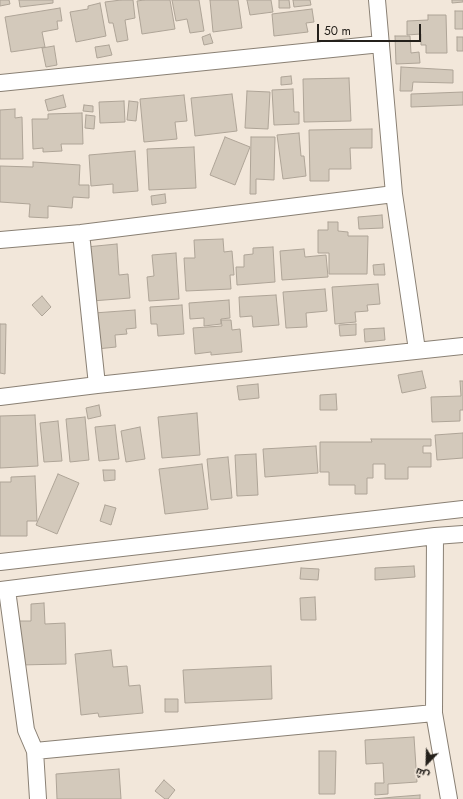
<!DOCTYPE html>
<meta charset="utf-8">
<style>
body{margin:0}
#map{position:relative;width:463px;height:799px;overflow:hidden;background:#f2e7da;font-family:Jost,Cairo,sans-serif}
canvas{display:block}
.north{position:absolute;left:407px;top:743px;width:40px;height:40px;-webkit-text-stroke:3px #f2e7da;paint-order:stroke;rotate:203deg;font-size:11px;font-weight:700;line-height:16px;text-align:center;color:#24201b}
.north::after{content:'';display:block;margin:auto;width:14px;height:18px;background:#24201b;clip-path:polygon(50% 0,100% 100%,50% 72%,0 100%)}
.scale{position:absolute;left:317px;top:24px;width:104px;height:18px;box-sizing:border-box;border:2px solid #24201b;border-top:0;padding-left:5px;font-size:12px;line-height:14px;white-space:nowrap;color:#24201b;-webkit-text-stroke:3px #f2e7da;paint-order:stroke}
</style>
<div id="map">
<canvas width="463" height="799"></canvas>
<div class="north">ش</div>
<div class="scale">50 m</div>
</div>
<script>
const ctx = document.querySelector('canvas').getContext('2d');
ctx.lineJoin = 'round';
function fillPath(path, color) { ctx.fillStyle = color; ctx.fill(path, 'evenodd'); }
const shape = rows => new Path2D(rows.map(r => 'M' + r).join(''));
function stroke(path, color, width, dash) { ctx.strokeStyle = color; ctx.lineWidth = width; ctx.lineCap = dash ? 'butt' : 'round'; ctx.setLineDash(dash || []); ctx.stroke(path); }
const building = shape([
 [0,0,9,0,10,4,0,6,0,0],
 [19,0,53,0,53,3,20,7,19,0],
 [121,0,133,0,135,18,125,20,128,40,117,42,113,23,109,23,105,2,121,0],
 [144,0,170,0,175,29,142,34,137,1,144,0],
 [172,0,199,0,204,31,190,33,187,19,176,21,172,0],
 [210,0,238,0,242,28,213,32,210,0],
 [247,0,271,0,273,12,250,15,247,0],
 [279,0,289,0,290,8,279,8,279,0],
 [293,0,310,0,311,5,294,7,293,0],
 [452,0,463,0,463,2,452,3,452,0],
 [100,3,106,36,76,42,70,12,88,9,88,6,100,3],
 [60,8,62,21,57,21,58,29,42,32,45,47,11,52,5,17,60,8],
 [312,9,314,22,306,23,308,32,274,36,272,14,312,9],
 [455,11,463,11,463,29,455,29,455,11],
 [428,15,446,15,447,53,426,53,426,45,421,45,421,34,407,35,407,21,428,20,428,15],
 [210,34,213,43,204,45,202,37,210,34],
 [395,36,410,36,411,53,419,52,420,63,396,64,395,36],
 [457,37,463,37,463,51,457,51,457,37],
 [109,45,112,55,97,58,95,47,109,45],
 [54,46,57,65,46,67,42,48,54,46],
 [401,67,453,70,453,83,413,82,412,91,400,91,401,67],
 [291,76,292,84,281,85,281,77,291,76],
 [349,78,351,121,304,122,303,79,349,78],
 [293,89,294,112,299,112,299,124,274,125,272,90,293,89],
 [247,91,270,92,268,129,245,128,247,91],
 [463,92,463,105,411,107,411,94,463,92],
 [232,94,237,131,195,136,191,98,232,94],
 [63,95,66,107,48,111,45,100,63,95],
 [184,95,187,121,175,122,177,139,144,142,140,99,184,95],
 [124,101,125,122,100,123,99,102,124,101],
 [129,101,138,102,136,121,127,120,129,101],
 [84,105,93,106,93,112,83,111,84,105],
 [15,109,15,118,22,117,23,159,0,159,0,110,15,109],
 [82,113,83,144,61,144,62,151,43,152,43,148,33,149,32,119,48,119,48,114,82,113],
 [86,115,95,116,94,129,85,128,86,115],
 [372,129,372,148,350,148,351,169,329,169,329,181,310,181,309,130,372,129],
 [299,133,301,156,304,156,306,176,283,179,277,135,299,133],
 [225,137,250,147,235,185,210,175,225,137],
 [251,137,275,137,274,180,256,179,256,194,250,194,251,137],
 [194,147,196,188,149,190,147,149,194,147],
 [135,151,138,191,113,193,113,184,91,186,89,155,135,151],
 [33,162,80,165,79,185,89,185,89,198,73,197,72,208,48,206,48,218,29,217,30,204,0,202,0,166,33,167,33,162],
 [165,194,166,203,152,205,151,196,165,194],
 [382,215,383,228,359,229,358,217,382,215],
 [328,222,338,222,338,231,348,232,348,236,368,236,367,274,329,274,329,253,318,253,318,230,328,230,328,222],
 [223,239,224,252,232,251,234,275,230,275,231,289,186,291,184,258,195,258,194,240,223,239],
 [117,244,119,275,128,274,130,298,92,301,86,247,117,244],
 [273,247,275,282,237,285,236,267,244,267,244,255,253,254,253,248,273,247],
 [304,249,305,257,326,255,328,277,282,280,280,251,304,249],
 [176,253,179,299,149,301,147,277,154,276,152,255,176,253],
 [384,264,385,275,374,275,373,265,384,264],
 [378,284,380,304,367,305,368,311,355,312,356,322,335,324,332,287,378,284],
 [325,289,327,311,306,313,307,327,286,328,283,292,325,289],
 [276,295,279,325,253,327,252,316,240,317,239,297,276,295],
 [42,296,51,307,42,316,32,305,42,296],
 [229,300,230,318,221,319,221,324,204,326,204,318,190,319,189,303,229,300],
 [182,305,184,334,158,336,157,324,151,324,150,307,182,305],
 [135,310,136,328,126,329,127,334,115,335,116,347,97,349,94,313,135,310],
 [221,320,231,320,232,330,240,329,242,352,211,355,211,352,195,354,193,328,222,326,221,320],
 [0,324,6,324,5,374,0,373,0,324],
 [356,324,356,335,340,336,339,325,356,324],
 [384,328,385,340,365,342,364,329,384,328],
 [422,371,426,388,402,393,398,375,422,371],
 [460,381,463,381,463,410,460,410,460,421,432,422,431,397,461,396,460,381],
 [258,384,259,398,239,400,237,386,258,384],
 [336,394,337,410,320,410,320,395,336,394],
 [99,405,101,416,88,419,86,408,99,405],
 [197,413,200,455,162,458,158,417,197,413],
 [35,415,38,466,0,468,0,416,35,415],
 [85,417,89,460,70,462,66,419,85,417],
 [58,421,62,461,44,462,40,423,58,421],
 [115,425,119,459,99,461,95,427,115,425],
 [140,427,145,459,126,462,121,431,140,427],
 [463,433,463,458,437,460,435,435,463,433],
 [371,439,431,439,431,446,423,446,423,453,431,453,431,467,408,467,408,479,385,479,385,464,373,464,373,478,367,478,367,494,355,494,355,485,329,485,329,472,320,472,320,442,372,442,371,439],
 [316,446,318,473,265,477,263,449,316,446],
 [256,454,258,495,237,496,235,455,256,454],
 [228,457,232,498,211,500,207,459,228,457],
 [202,464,208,509,165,514,159,469,202,464],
 [103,470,115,470,115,480,104,481,103,470],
 [58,474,79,483,57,534,36,525,58,474],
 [35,476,37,521,27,521,27,536,0,536,0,482,11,482,11,477,35,476],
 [105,505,116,508,111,525,100,521,105,505],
 [414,566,415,577,375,580,375,568,414,566],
 [301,568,319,569,318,580,300,579,301,568],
 [315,597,316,620,301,620,300,598,315,597],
 [44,603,45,624,65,623,66,664,19,665,18,621,31,621,31,604,44,603],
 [111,650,113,667,127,666,129,686,140,685,143,713,99,717,98,713,81,715,75,654,111,650],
 [271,666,272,699,185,703,183,670,271,666],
 [165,699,178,699,178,712,165,712,165,699],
 [414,737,417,782,388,784,388,794,375,795,375,783,384,783,383,763,366,764,365,740,414,737],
 [319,751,336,751,335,794,319,794,319,751],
 [119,769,121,799,57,799,56,774,119,769],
 [164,780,175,790,168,799,165,799,155,791,164,780],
 [420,795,420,799,374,799,394,797,420,795]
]);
fillPath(building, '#d3c9bb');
stroke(building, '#aea497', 1);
const minor = shape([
 [377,0,394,194,417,350],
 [0,83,381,44],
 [81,233,97,385],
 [0,240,81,233,394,194],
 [0,397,97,385,463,346],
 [435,536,434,713,449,799],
 [0,562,463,509],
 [0,590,435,536,463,534],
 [7,590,26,730,35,751],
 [38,799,35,751,434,713]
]);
stroke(minor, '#8a8074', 18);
stroke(minor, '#fff', 16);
</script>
